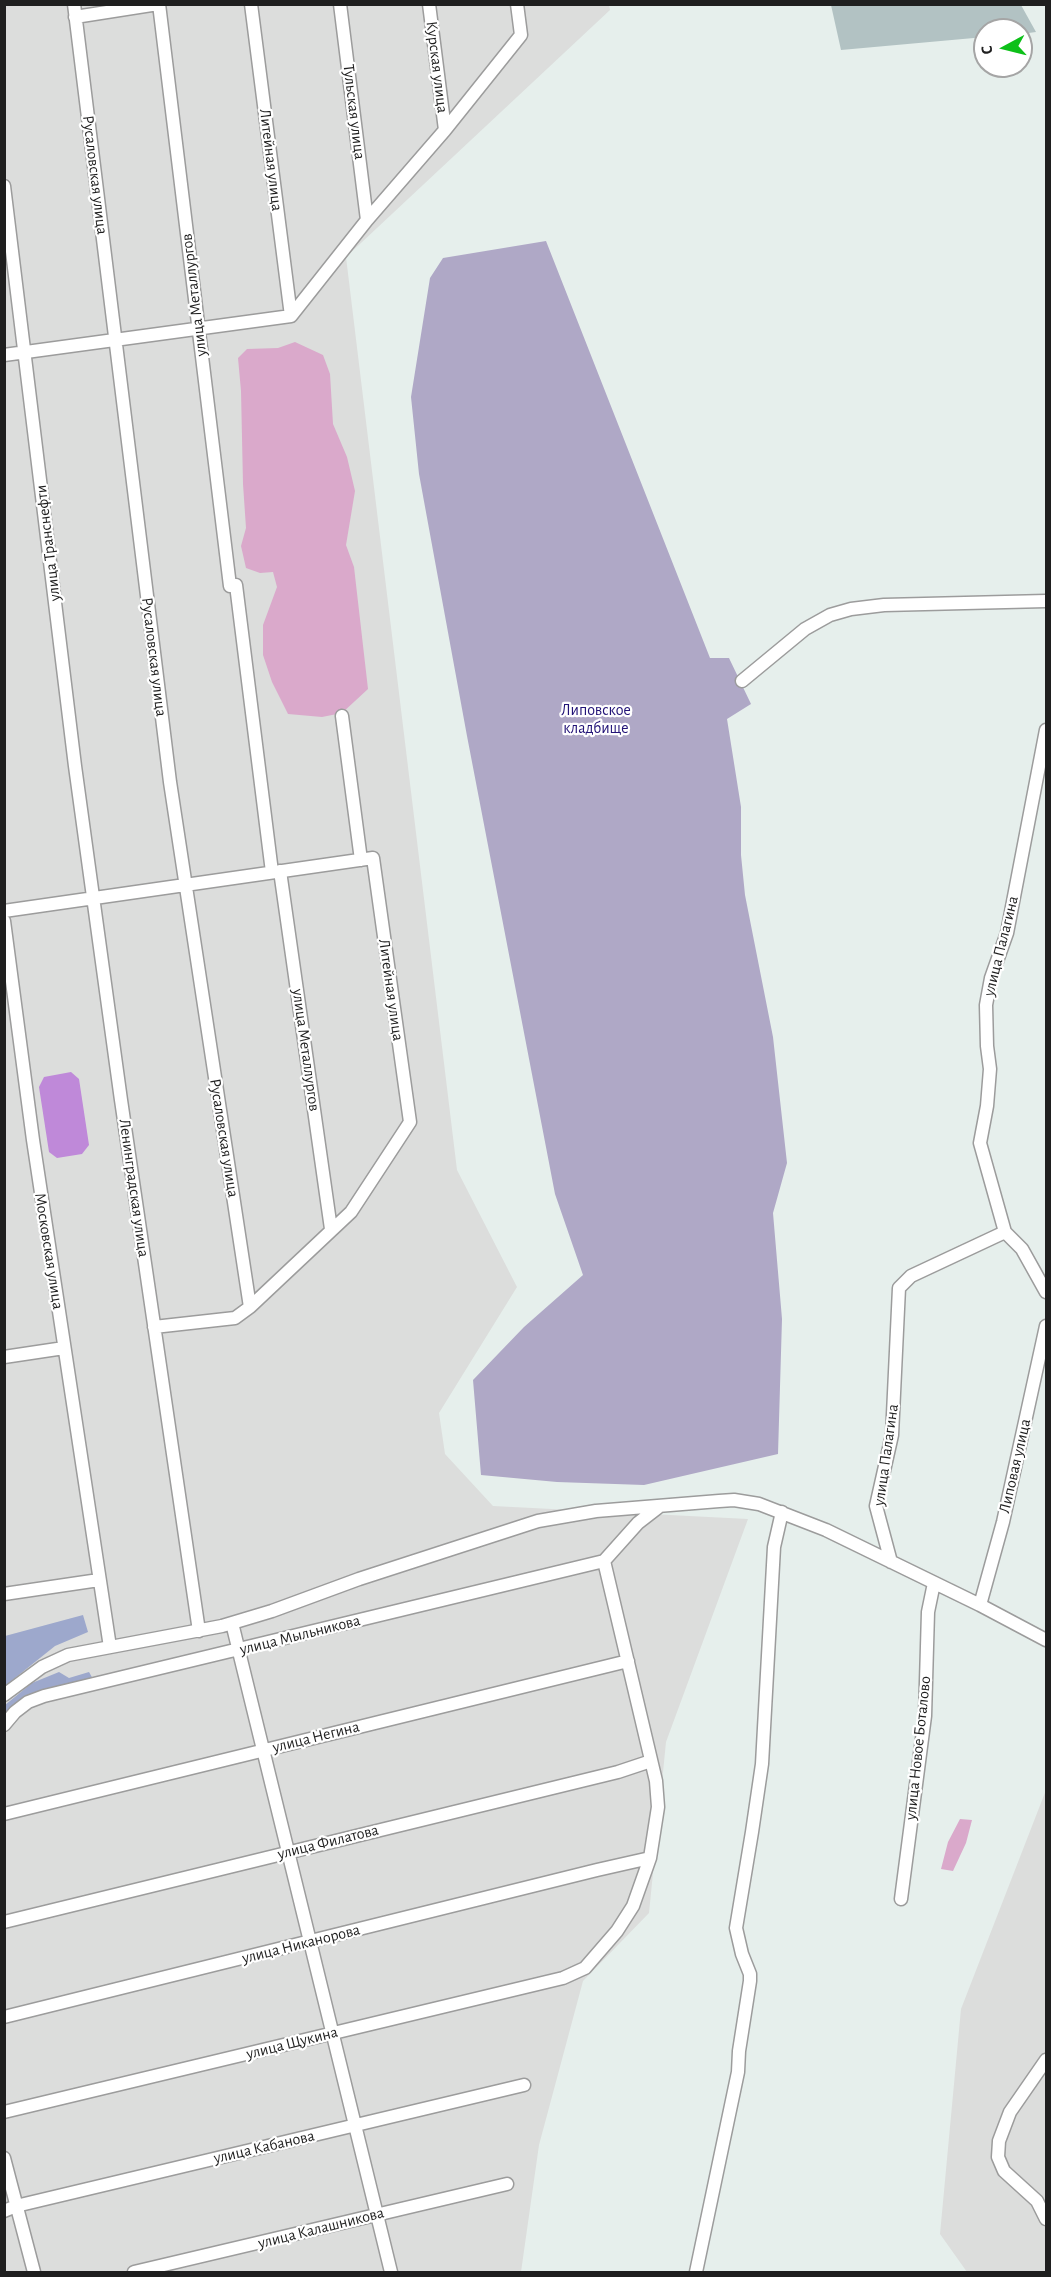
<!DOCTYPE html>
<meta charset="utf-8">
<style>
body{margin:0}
#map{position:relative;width:1051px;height:2277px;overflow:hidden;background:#e6efec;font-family:"Alegreya Sans",sans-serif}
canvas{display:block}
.frame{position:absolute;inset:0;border:6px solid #1f1f1f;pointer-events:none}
.north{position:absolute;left:973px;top:18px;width:60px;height:60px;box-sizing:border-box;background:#fff;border:2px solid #a5a5a5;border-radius:50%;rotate:263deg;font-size:16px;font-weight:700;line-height:24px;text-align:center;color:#1f1f1f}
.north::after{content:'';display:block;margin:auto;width:21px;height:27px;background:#0dc019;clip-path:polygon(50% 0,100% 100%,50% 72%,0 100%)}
</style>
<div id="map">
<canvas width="1051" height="2277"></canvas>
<div class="frame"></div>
<div class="north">С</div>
</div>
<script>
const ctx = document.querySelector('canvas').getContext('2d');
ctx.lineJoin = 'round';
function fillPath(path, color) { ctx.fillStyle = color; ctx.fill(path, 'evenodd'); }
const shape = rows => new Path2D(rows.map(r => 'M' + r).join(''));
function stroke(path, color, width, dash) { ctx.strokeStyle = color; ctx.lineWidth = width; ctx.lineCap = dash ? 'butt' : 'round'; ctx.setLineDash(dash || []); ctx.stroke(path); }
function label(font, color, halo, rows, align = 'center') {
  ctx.font = font + ' "Alegreya Sans",sans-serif'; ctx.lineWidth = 4.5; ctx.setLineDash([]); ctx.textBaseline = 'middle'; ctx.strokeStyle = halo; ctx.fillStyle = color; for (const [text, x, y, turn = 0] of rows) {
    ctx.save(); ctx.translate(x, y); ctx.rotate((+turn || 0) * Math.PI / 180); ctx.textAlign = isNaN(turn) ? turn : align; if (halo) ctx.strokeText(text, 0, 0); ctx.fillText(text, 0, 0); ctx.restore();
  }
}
fillPath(shape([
 [5,5,609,5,610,10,346,257,457,1170,517,1287,439,1413,445,1454,493,1506,748,1519,666,1742,649,1913,583,1981,539,2145,521,2272,5,2272],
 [1046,1790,1046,2272,967,2272,940,2234,961,2009]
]), '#dcdddc');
fillPath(shape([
 [831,5,1021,5,1036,32,1021,34,1021,30,985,30,985,37,841,50]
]), '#b2c2c3');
fillPath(shape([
 [83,1615,88,1632,55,1646,5,1686,5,1636],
 [59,1672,69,1678,89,1672,93,1679,24,1696,5,1717,5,1705,32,1683]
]), '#9da8cc');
fillPath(shape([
 [546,241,710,658,729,658,751,704,727,719,741,807,741,855,745,895,773,1037,787,1163,773,1213,782,1319,778,1454,644,1485,557,1482,481,1475,473,1380,524,1327,583,1275,555,1194,467,736,419,474,411,397,430,278,443,258]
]), '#afa8c6');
fillPath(shape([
 [71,1072,79,1079,89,1145,82,1154,57,1158,49,1152,39,1087,44,1077]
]), '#bf89d9');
fillPath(shape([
 [295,342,323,355,330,374,333,424,347,457,355,491,346,545,354,567,368,689,342,713,322,717,288,714,272,682,263,655,263,625,277,587,273,572,260,573,246,568,241,546,246,528,243,484,241,391,238,358,247,349,278,348],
 [960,1819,972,1820,966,1843,953,1871,941,1869,948,1842]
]), '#daa9cb');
const minor = shape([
 [74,4,170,782,250,1307],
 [159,4,230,586],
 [251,4,291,316],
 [340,4,367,220],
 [429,4,445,130],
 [75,17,158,4],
 [4,186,75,766,121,1100,199,1631],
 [4,355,291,316,367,220,445,130,521,35,517,4],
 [236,585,272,872],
 [742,681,805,629,830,615,851,609,884,605,1046,601],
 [342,716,361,860],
 [1046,730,1007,933,991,978,986,1005,987,1046,990,1069,987,1106,980,1143,1005,1232,1022,1249,1046,1292],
 [280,871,331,1229],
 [4,911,373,858,410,1122,351,1212,250,1307,235,1318,154,1327],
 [4,921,33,1140,110,1647],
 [4,1357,64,1348],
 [604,1561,638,1523,660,1506],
 [891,1562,876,1506,892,1435,899,1288,911,1276,1005,1232],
 [4,1594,99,1580],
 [980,1605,1003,1522,1046,1326],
 [232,1623,391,2272],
 [4,1695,42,1667,68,1655,222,1626,272,1611,359,1579,538,1521,596,1511,719,1501,734,1500,759,1504,826,1530,980,1605,1046,1640],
 [4,1725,15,1712,28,1702,44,1696,604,1561],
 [4,1814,628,1661],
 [901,1899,925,1716,928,1612,934,1583],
 [4,1922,618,1772,651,1761],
 [4,2017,597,1870,650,1858],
 [1046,2060,1010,2112,999,2141,998,2157,1004,2171,1037,2201,1046,2219],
 [4,2112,563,1978,585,1968,617,1931,633,1906,650,1858,658,1807,656,1781,604,1561],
 [4,2158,34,2272],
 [4,2211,16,2206,524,2085],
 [134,2272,507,2184],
 [696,2272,738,2072,739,2051,750,1981,750,1974,742,1954,736,1928,752,1832,762,1764,774,1547,782,1512]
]);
stroke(minor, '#9c9c9c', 15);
stroke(minor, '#fff', 12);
label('16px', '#1f1f1f', '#fff', [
 ["Курская улица",437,67,83],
 ["Тульская улица",354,112,83],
 ["Литейная улица",271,160,83],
 ["Русаловская улица",95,175,83],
 ["улица Металлургов",194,295,-97],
 ["улица Транснефти",48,543,-97],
 ["Русаловская улица",154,657,83],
 ["улица Палагина",1001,946,-76],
 ["Литейная улица",391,990,82],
 ["улица Металлургов",306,1050,82],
 ["Русаловская улица",224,1138,81],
 ["Ленинградская улица",134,1188,82],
 ["Московская улица",49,1251,81],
 ["улица Палагина",886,1455,-82],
 ["Липовая улица",1015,1466,-77],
 ["улица Мыльникова",300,1635,-14],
 ["улица Негина",316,1737,-14],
 ["улица Новое Боталово",918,1748,-84],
 ["улица Филатова",328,1842,-14],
 ["улица Никанорова",301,1944,-14],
 ["улица Щукина",292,2043,-14],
 ["улица Кабанова",264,2147,-13],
 ["улица Калашникова",321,2228,-14]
]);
label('16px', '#221377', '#fff', [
 ["Липовское",596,710],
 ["кладбище",596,728]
]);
</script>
